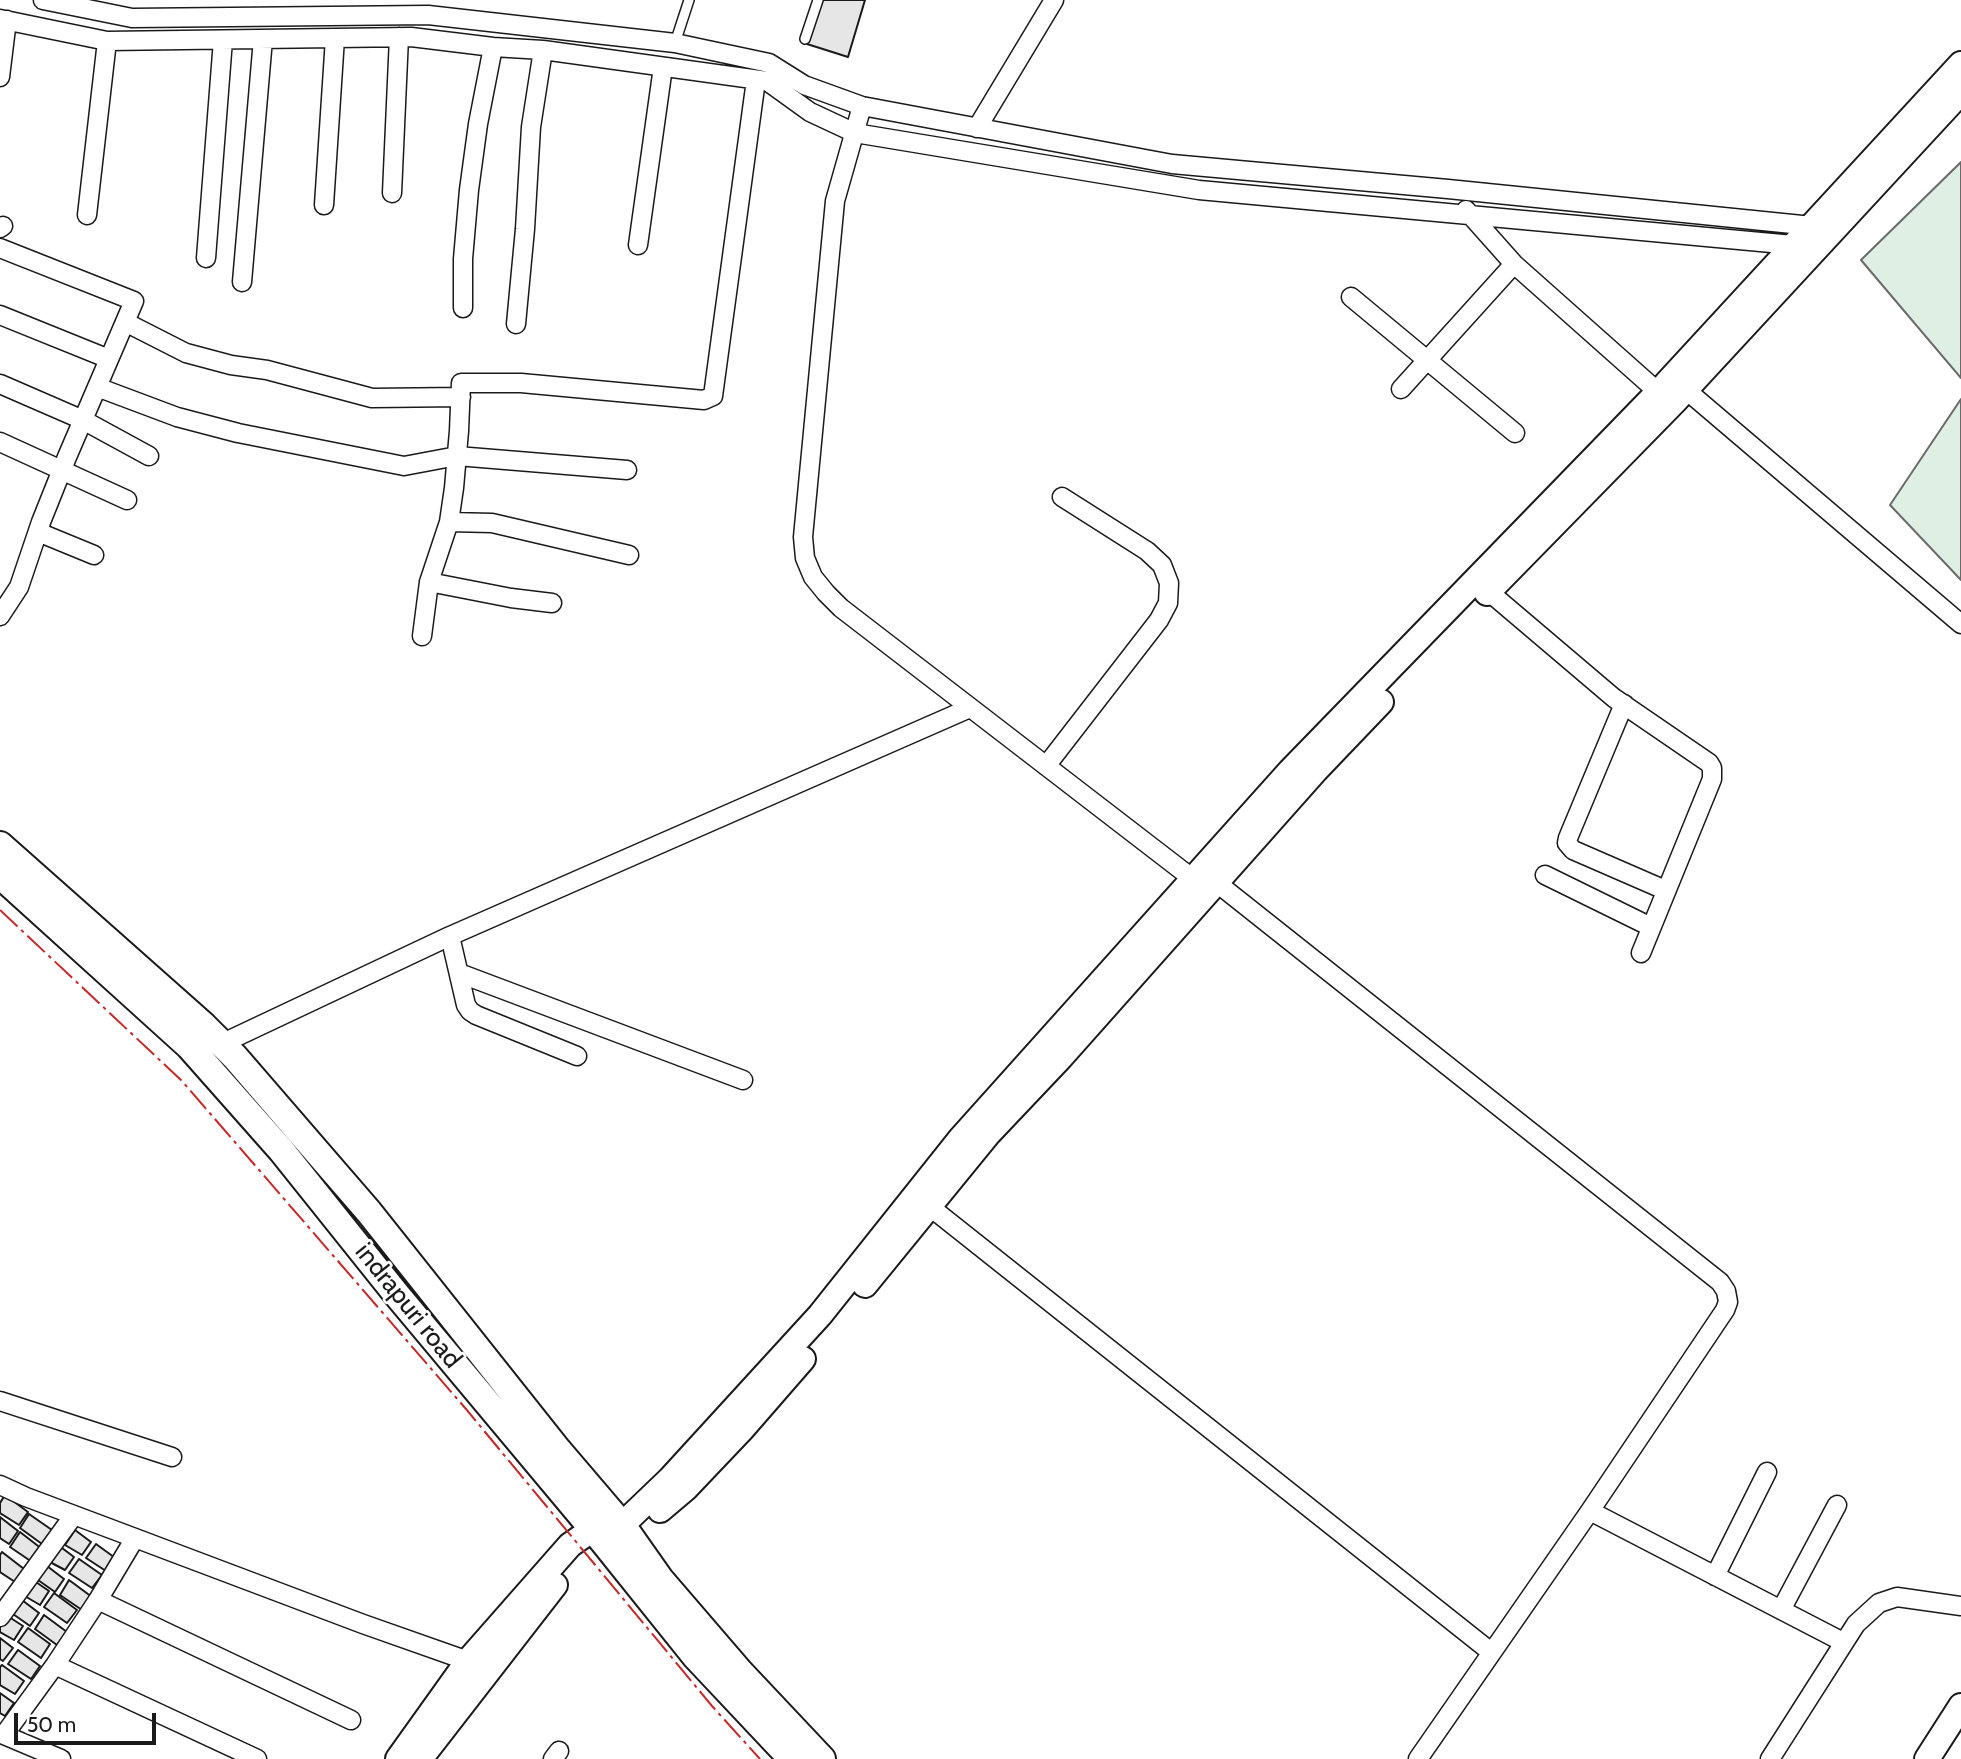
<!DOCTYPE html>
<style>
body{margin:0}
#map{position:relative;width:1961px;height:1759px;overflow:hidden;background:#fff;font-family:Cabin,sans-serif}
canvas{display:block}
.scale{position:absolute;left:14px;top:1713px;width:142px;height:32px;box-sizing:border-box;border:4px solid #1a1a1a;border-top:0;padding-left:9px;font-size:21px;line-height:24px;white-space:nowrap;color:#1a1a1a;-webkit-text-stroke:5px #fff;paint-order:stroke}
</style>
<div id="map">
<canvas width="1961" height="1759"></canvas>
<div class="scale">50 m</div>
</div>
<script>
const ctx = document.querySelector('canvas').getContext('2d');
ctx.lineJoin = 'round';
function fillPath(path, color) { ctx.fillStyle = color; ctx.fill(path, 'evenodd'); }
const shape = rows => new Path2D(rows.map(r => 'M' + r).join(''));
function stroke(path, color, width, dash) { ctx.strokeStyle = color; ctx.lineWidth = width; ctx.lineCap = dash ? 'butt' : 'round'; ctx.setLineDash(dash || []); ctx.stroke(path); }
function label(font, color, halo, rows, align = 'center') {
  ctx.font = font + ' Cabin,sans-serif'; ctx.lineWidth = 5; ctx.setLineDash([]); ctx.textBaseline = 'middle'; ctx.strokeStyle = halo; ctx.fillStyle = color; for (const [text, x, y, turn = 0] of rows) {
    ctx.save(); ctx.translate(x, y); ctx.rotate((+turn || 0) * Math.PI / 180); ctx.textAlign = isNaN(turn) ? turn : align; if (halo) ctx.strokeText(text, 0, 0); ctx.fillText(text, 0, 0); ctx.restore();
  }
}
const green = shape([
 [1961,162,1961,378,1861,260,1961,162],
 [1961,399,1961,580,1890,505,1961,399]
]);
fillPath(green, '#e0efe3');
stroke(green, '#6a6a6a', 2);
const building = shape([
 [820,0,865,0,848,57,807,44,820,0],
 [5,1495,28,1512,19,1525,0,1513,0,1503,5,1495],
 [29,1514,52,1530,42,1544,20,1528,29,1514],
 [0,1517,18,1531,9,1544,0,1538,0,1517],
 [75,1530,91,1542,82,1555,65,1545,75,1530],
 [20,1532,42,1549,32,1562,10,1547,20,1532],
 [96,1544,118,1560,109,1573,86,1558,96,1544],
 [58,1545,74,1557,65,1570,48,1561,58,1545],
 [2,1552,24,1569,15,1582,0,1572,0,1555,2,1552],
 [79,1559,102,1575,92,1588,69,1573,79,1559],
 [47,1566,64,1579,55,1592,38,1580,47,1566],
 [33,1580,49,1591,40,1605,23,1595,33,1580],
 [69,1580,92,1597,82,1610,60,1595,69,1580],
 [54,1593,77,1610,67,1623,44,1607,54,1593],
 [22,1600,39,1613,30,1626,13,1614,22,1600],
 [6,1615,23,1626,14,1640,0,1632,0,1625,6,1615],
 [44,1615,67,1632,57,1645,35,1629,44,1615],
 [28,1628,50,1644,41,1658,18,1642,28,1628],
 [0,1638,13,1648,3,1661,0,1659,0,1638],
 [18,1650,40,1666,31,1679,8,1664,18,1650],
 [2,1665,24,1681,15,1694,0,1685,0,1667,2,1665],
 [0,1693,14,1703,5,1716,0,1713,0,1693]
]);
fillPath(building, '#e6e6e6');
stroke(building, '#1a1a1a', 2);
const lane = shape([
 [805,39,818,0],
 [675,43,689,0]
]);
const street = shape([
 [43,0,132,18,428,15,675,43,769,63,804,85,862,106,1172,164,1448,189,1812,226],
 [0,19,107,41,411,37,493,47,543,50,767,81,810,112,855,133,1199,190,1793,245],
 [0,77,7,20],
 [862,106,835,201,803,537,805,558,813,577,826,593,841,608,1193,879],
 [977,128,1054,0],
 [392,193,399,37],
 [324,205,335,38],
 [1466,210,1514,264,1667,400],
 [87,215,107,41],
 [0,228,3,226],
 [638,245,663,67],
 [0,248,134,301,67,457,41,522,19,587,0,616],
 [206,258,223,40],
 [242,282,263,39],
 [1351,297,1515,433],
 [463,308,463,259,469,190,478,124,493,47],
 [0,315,109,359],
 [125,322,186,353,231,365,267,370,372,398,461,397],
 [516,324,525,229,531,127,543,50],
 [0,384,83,420,149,456],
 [97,387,177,417,238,433,404,466,457,456,627,470],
 [1401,389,1514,264],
 [1685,389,1961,624],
 [0,442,127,500],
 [449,522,492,523,629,555],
 [38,532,94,555],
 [429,582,511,598,552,603],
 [1488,591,1614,698,1709,763,1712,768,1712,779,1641,953],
 [422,636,429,582,449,522,454,488,459,431,461,383,521,383,704,400,713,396,756,80],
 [1624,704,1568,838,1567,843,1573,850,1665,890],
 [1046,766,1159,620,1168,603,1169,583,1162,565,1147,551,1062,497],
 [1545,875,1651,927],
 [1217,883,1720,1282,1726,1291,1728,1302,1725,1310,1590,1511,1418,1759],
 [450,936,466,1005,470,1011,476,1015,577,1056],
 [459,973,743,1080],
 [221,1044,450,936,970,708],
 [929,1206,1491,1652],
 [0,1401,172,1457],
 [0,1485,26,1497,135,1538,363,1624,468,1661,477,1666],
 [1590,1511,1843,1642],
 [1715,1576,1767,1472],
 [98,1600,351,1720],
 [1781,1610,1837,1505],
 [0,1617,74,1515],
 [55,1665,257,1759],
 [61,1759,4,1735,55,1665,98,1600,135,1538],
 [553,1759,559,1751],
 [1770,1759,1856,1624,1879,1603,1897,1597,1961,1606]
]);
const secondary = shape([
 [1487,593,1675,401,1961,92],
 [865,1285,989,1133,1061,1057,1316,770,1381,702],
 [660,1510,686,1488,743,1428,803,1359],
 [398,1759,468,1661,570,1545,593,1529,622,1525,670,1479,820,1315,961,1138,1290,771,1666,384,1961,64],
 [420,1759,555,1585],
 [1927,1759,1961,1706]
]);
const primary = shape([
 [0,845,203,1025,235,1057,369,1212,558,1450,622,1525,660,1579,740,1672,822,1759],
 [0,875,189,1046,281,1150,397,1295,602,1540,696,1657,792,1759]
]);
stroke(lane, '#1a1a1a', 12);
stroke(street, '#1a1a1a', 21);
stroke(secondary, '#1a1a1a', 28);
stroke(primary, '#1a1a1a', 30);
stroke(lane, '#fff', 9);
stroke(street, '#fff', 18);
stroke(secondary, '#fff', 24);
stroke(primary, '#fff', 26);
stroke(shape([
 [0,910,182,1081,466,1409,712,1706,760,1759]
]), '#c62828', 2, [24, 5, 3.5, 5]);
label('26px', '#1a1a1a', '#fff', [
 ["indrapuri road",408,1306,51]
]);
</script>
